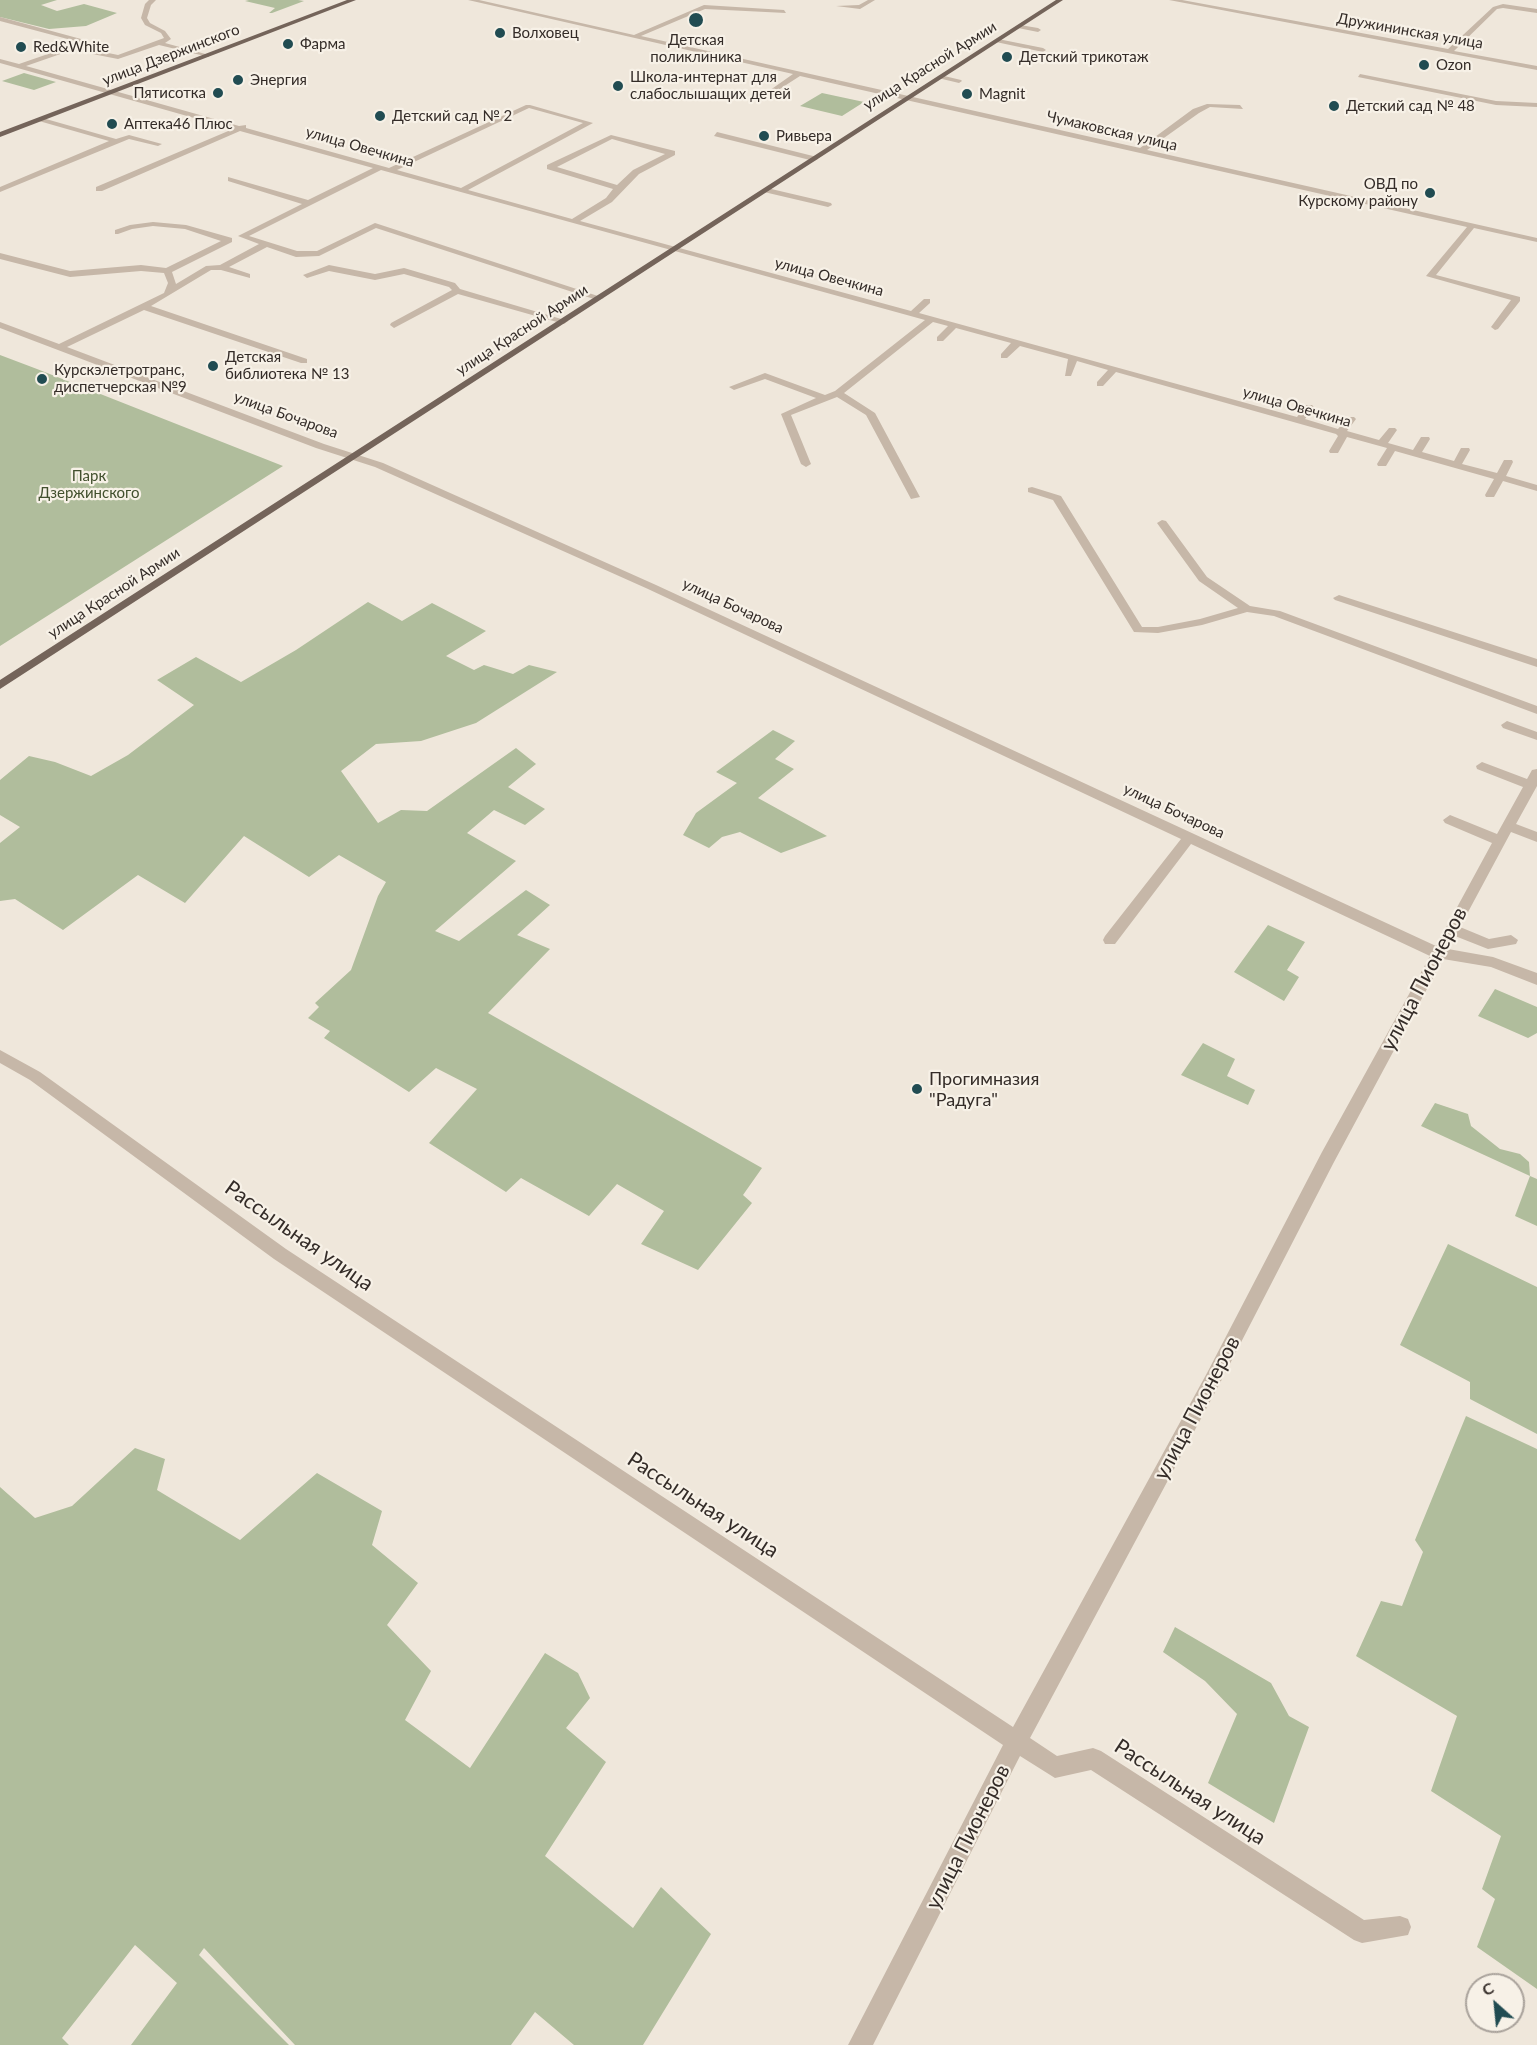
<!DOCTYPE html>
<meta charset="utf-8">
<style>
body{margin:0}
#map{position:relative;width:1537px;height:2045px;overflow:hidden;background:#efe7db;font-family:Lato,sans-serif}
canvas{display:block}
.north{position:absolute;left:1465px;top:1973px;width:60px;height:60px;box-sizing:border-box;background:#f7f1e7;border:2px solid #a9a29b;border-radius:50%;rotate:333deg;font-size:16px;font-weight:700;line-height:24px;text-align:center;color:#342c28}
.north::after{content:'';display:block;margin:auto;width:21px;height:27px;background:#214c52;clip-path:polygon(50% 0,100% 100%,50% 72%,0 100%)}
</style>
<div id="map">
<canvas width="1537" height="2045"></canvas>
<div class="north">С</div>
</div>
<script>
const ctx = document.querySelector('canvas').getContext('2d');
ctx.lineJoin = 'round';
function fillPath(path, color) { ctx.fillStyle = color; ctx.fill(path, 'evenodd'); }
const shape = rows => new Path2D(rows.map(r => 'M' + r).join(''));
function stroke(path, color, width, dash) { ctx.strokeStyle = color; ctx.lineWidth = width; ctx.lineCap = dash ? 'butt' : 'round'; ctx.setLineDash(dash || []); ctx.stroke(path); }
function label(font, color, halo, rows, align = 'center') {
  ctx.font = font + ' Lato,sans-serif'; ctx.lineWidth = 4.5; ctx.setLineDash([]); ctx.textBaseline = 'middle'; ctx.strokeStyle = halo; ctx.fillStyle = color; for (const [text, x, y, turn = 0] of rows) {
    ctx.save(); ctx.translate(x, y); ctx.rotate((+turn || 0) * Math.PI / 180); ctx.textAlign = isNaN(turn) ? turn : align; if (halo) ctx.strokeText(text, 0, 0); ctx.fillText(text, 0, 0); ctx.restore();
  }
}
fillPath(shape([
 [0,0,57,0,41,5,57,11,84,4,117,13,86,26,49,29,0,17],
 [249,0,298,0,304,1,272,13,269,13,275,8,245,1],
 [24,73,56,82,34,90,2,81],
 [822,93,864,102,842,116,800,106],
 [0,355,37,369,283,466,0,646],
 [368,602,402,621,432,603,486,631,446,656,474,670,484,665,513,674,529,665,557,672,476,723,421,741,376,744,341,771,378,823,401,810,427,811,516,748,536,764,508,787,545,809,525,825,494,810,467,833,516,861,435,931,459,941,526,890,550,905,517,935,550,949,488,1013,762,1168,743,1195,752,1203,698,1270,641,1244,664,1211,617,1184,589,1216,521,1178,506,1192,429,1143,477,1089,436,1068,409,1092,324,1038,330,1031,308,1018,319,1007,315,1003,351,970,378,896,386,882,339,855,309,877,244,836,185,903,138,875,63,930,15,899,0,901,0,843,20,827,0,815,0,780,29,756,55,762,91,776,128,755,194,705,157,680,196,657,241,682,296,650],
 [773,730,795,741,775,759,794,769,758,798,827,836,781,853,740,832,722,837,709,848,683,835,696,813,737,783,716,772],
 [1268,925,1305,942,1287,970,1299,977,1284,1001,1234,972],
 [1495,989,1537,1007,1537,1033,1528,1038,1478,1016],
 [1203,1043,1235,1059,1227,1076,1255,1090,1248,1105,1181,1075],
 [1435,1103,1468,1114,1471,1126,1500,1149,1520,1154,1529,1162,1530,1176,1537,1179,1537,1226,1515,1216,1530,1176,1421,1126],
 [1448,1244,1537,1287,1537,1434,1470,1399,1470,1382,1400,1345],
 [1466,1416,1537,1449,1537,1989,1477,1947,1495,1899,1482,1889,1501,1836,1431,1791,1457,1716,1356,1656,1381,1601,1402,1606,1423,1552,1415,1540],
 [135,1448,165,1459,157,1490,240,1540,317,1473,382,1511,372,1545,418,1583,387,1625,431,1671,405,1720,470,1768,545,1653,578,1673,590,1698,566,1728,606,1762,545,1856,633,1928,661,1887,711,1934,643,2045,574,2045,535,2012,511,2045,295,2045,204,1948,199,1955,289,2045,131,2045,177,1983,135,1945,62,2038,69,2045,0,2045,0,1487,35,1518,72,1506],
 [1175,1627,1271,1683,1289,1716,1309,1727,1274,1823,1208,1783,1237,1714,1205,1681,1163,1652]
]), '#b0bd9c');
fillPath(shape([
 [149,0,156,0,151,5,147,18,150,23,165,31,171,39,165,43,209,55,209,57,159,45,118,59,72,50,26,66,239,126,246,125,246,128,389,168,526,105,530,105,593,123,468,190,572,219,606,198,613,189,547,169,547,165,611,135,675,151,675,155,639,174,612,202,580,221,911,311,924,299,930,299,930,303,919,313,1297,417,1306,405,1312,405,1314,407,1305,419,1338,429,1348,417,1354,417,1356,419,1347,431,1379,440,1389,428,1395,428,1397,430,1388,443,1413,450,1421,437,1429,437,1430,439,1422,452,1454,461,1461,448,1469,448,1470,450,1462,464,1497,473,1504,460,1512,460,1513,462,1506,476,1537,485,1537,491,1503,481,1494,497,1486,497,1485,495,1494,479,1395,451,1386,466,1378,466,1377,464,1387,448,1347,437,1338,453,1330,453,1329,451,1338,436,1336,434,1116,372,1103,386,1097,386,1097,382,1108,370,1077,361,1071,376,1065,376,1068,359,1020,346,1007,358,1001,358,1001,354,1011,343,956,328,943,341,937,341,937,337,948,326,933,322,844,393,875,413,920,497,911,499,866,415,837,397,791,415,811,464,806,467,801,464,781,414,816,398,765,379,734,390,729,387,765,373,825,395,835,391,925,320,381,170,249,236,297,251,317,251,375,223,604,298,597,300,376,228,319,256,296,257,267,247,229,267,250,274,250,278,221,270,211,270,151,306,307,359,307,363,301,363,144,310,67,347,324,444,383,463,656,585,1436,946,1492,843,1445,823,1443,820,1450,815,1497,834,1523,787,1477,769,1476,766,1482,762,1527,779,1532,770,1537,769,1537,786,1516,824,1537,832,1537,842,1511,832,1460,927,1489,939,1511,935,1518,940,1516,944,1488,949,1455,936,1448,949,1493,957,1537,973,1537,985,1491,967,1443,959,1334,1162,1219,1385,1030,1738,1057,1756,1093,1748,1101,1751,1364,1920,1400,1916,1408,1919,1411,1927,1408,1935,1362,1943,1354,1940,1091,1770,1055,1778,1020,1756,873,2045,848,2045,1003,1745,274,1259,30,1080,0,1063,0,1050,40,1072,286,1249,1013,1727,1207,1373,1322,1152,1430,956,1191,844,1115,944,1105,944,1103,940,1105,936,1181,839,648,589,375,467,316,448,0,328,0,322,59,344,164,293,168,283,164,273,141,271,70,277,0,259,0,253,70,271,141,265,166,268,221,241,185,229,153,226,132,229,118,234,115,234,115,230,130,225,153,222,186,225,232,238,232,242,172,272,176,284,206,266,220,265,259,244,238,236,302,204,228,181,228,177,308,200,373,168,240,131,102,191,96,191,96,187,233,129,0,63,0,59,19,64,74,45,75,41,0,21,0,17,81,39,79,47,118,55,164,38,161,33,145,25,141,18,145,4,149,0],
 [529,108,583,123,461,188,397,170,529,108],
 [612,139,665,154,633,170,617,185,557,167,612,139],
 [468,0,479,0,634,35,704,5,784,10,786,13,705,9,641,36,1140,148,1193,109,1207,104,1240,105,1243,109,1210,107,1199,113,1147,150,1537,238,1537,242,1474,228,1436,275,1520,297,1520,301,1498,329,1495,330,1491,327,1511,300,1426,276,1467,227,800,76,758,103,756,100,793,74,468,0],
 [868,0,875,0,860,9,836,6,859,5,868,0],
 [1169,0,1182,0,1448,49,1493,7,1503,4,1537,9,1537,13,1503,8,1497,9,1454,51,1537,66,1537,70,1169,0],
 [1020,25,1038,28,1041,30,1038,32,1018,28,1020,25],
 [998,39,1043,48,1046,50,1043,52,996,42,998,39],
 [1360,74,1496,101,1537,103,1537,107,1496,105,1358,77,1360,74],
 [940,75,961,80,962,81,959,83,938,78,940,75],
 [39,117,116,139,129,135,162,144,158,146,129,139,0,192,0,187,109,141,39,121,39,117],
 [717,132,817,157,818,159,814,161,714,136,717,132],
 [767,188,831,203,832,205,828,207,764,192,764,188,767,188],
 [329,265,375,274,404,268,455,283,460,289,568,321,564,324,458,294,394,328,390,325,391,323,452,290,449,287,404,274,375,280,329,271,307,278,303,275,329,265],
 [1032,487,1061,496,1142,627,1158,627,1200,619,1238,608,1199,581,1157,523,1162,520,1166,521,1207,577,1250,606,1280,611,1537,706,1537,714,1274,616,1247,612,1202,625,1158,633,1134,632,1053,500,1028,492,1028,488,1032,487],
 [1339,595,1537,659,1537,667,1335,600,1333,598,1339,595],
 [1507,721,1537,732,1537,740,1503,728,1501,725,1507,721]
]), '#c6b7a8');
fillPath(shape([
 [347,0,356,0,0,137,0,132,347,0],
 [1056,0,1063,0,0,689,0,680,1056,0]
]), '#74645a');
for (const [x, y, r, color] of [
 [696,20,8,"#214c52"],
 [500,33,6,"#214c52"],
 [288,44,6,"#214c52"],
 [21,47,6,"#214c52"],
 [1007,57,6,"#214c52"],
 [1424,65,6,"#214c52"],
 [238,80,6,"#214c52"],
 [618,86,6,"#214c52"],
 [218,93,6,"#214c52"],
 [967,94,6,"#214c52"],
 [1334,106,6,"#214c52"],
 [380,116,6,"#214c52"],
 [112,124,6,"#214c52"],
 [764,136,6,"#214c52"],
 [1430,193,6,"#214c52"],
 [213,366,6,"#214c52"],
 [42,379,6,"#214c52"],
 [917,1089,6,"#214c52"]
]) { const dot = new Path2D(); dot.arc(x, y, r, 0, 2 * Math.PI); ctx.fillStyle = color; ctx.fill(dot); stroke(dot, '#f7f1e7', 2); }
label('15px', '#342c28', '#f7f1e7', [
 ["Дружининская улица",1410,31,10],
 ["улица Дзержинского",171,55,-21],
 ["улица Красной Армии",930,66,-32],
 ["Чумаковская улица",1112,131,13],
 ["улица Овечкина",360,147,16],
 ["улица Овечкина",829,277,15],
 ["улица Красной Армии",522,330,-33],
 ["улица Овечкина",1297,407,16],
 ["улица Бочарова",286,415,20],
 ["улица Красной Армии",114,593,-33],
 ["улица Бочарова",733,606,25],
 ["улица Бочарова",1174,811,25]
]);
label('15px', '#342c28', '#f7f1e7', [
 ["Волховец",512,33],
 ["Детская",696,40,"center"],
 ["поликлиника",696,57,"center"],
 ["Фарма",300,44],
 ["Red&White",33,47],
 ["Детский трикотаж",1019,57],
 ["Ozon",1436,65],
 ["Школа-интернат для",630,77],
 ["слабослышащих детей",630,94],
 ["Энергия",250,80],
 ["Пятисотка",206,93,"right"],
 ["Magnit",979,94],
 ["Детский сад № 48",1346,106],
 ["Детский сад № 2",392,116],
 ["Аптека46 Плюс",124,124],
 ["Ривьера",776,136],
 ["ОВД по",1418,184,"right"],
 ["Курскому району",1418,201,"right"],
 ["Детская",225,357],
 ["библиотека № 13",225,374],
 ["Курскэлетротранс,",54,370],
 ["диспетчерская №9",54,387]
], 'left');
label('15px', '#42502e', '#f7f1e7', [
 ["Парк",89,476],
 ["Дзержинского",89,493]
]);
label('18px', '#342c28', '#f7f1e7', [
 ["Прогимназия",929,1079],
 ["\"Радуга\"",929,1100]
], 'left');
label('21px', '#342c28', '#f7f1e7', [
 ["улица Пионеров",1424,979,-62],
 ["Рассыльная улица",299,1236,35],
 ["улица Пионеров",1197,1408,-62],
 ["Рассыльная улица",703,1505,33],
 ["Рассыльная улица",1190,1792,33],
 ["улица Пионеров",968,1837,-63]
]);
</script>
